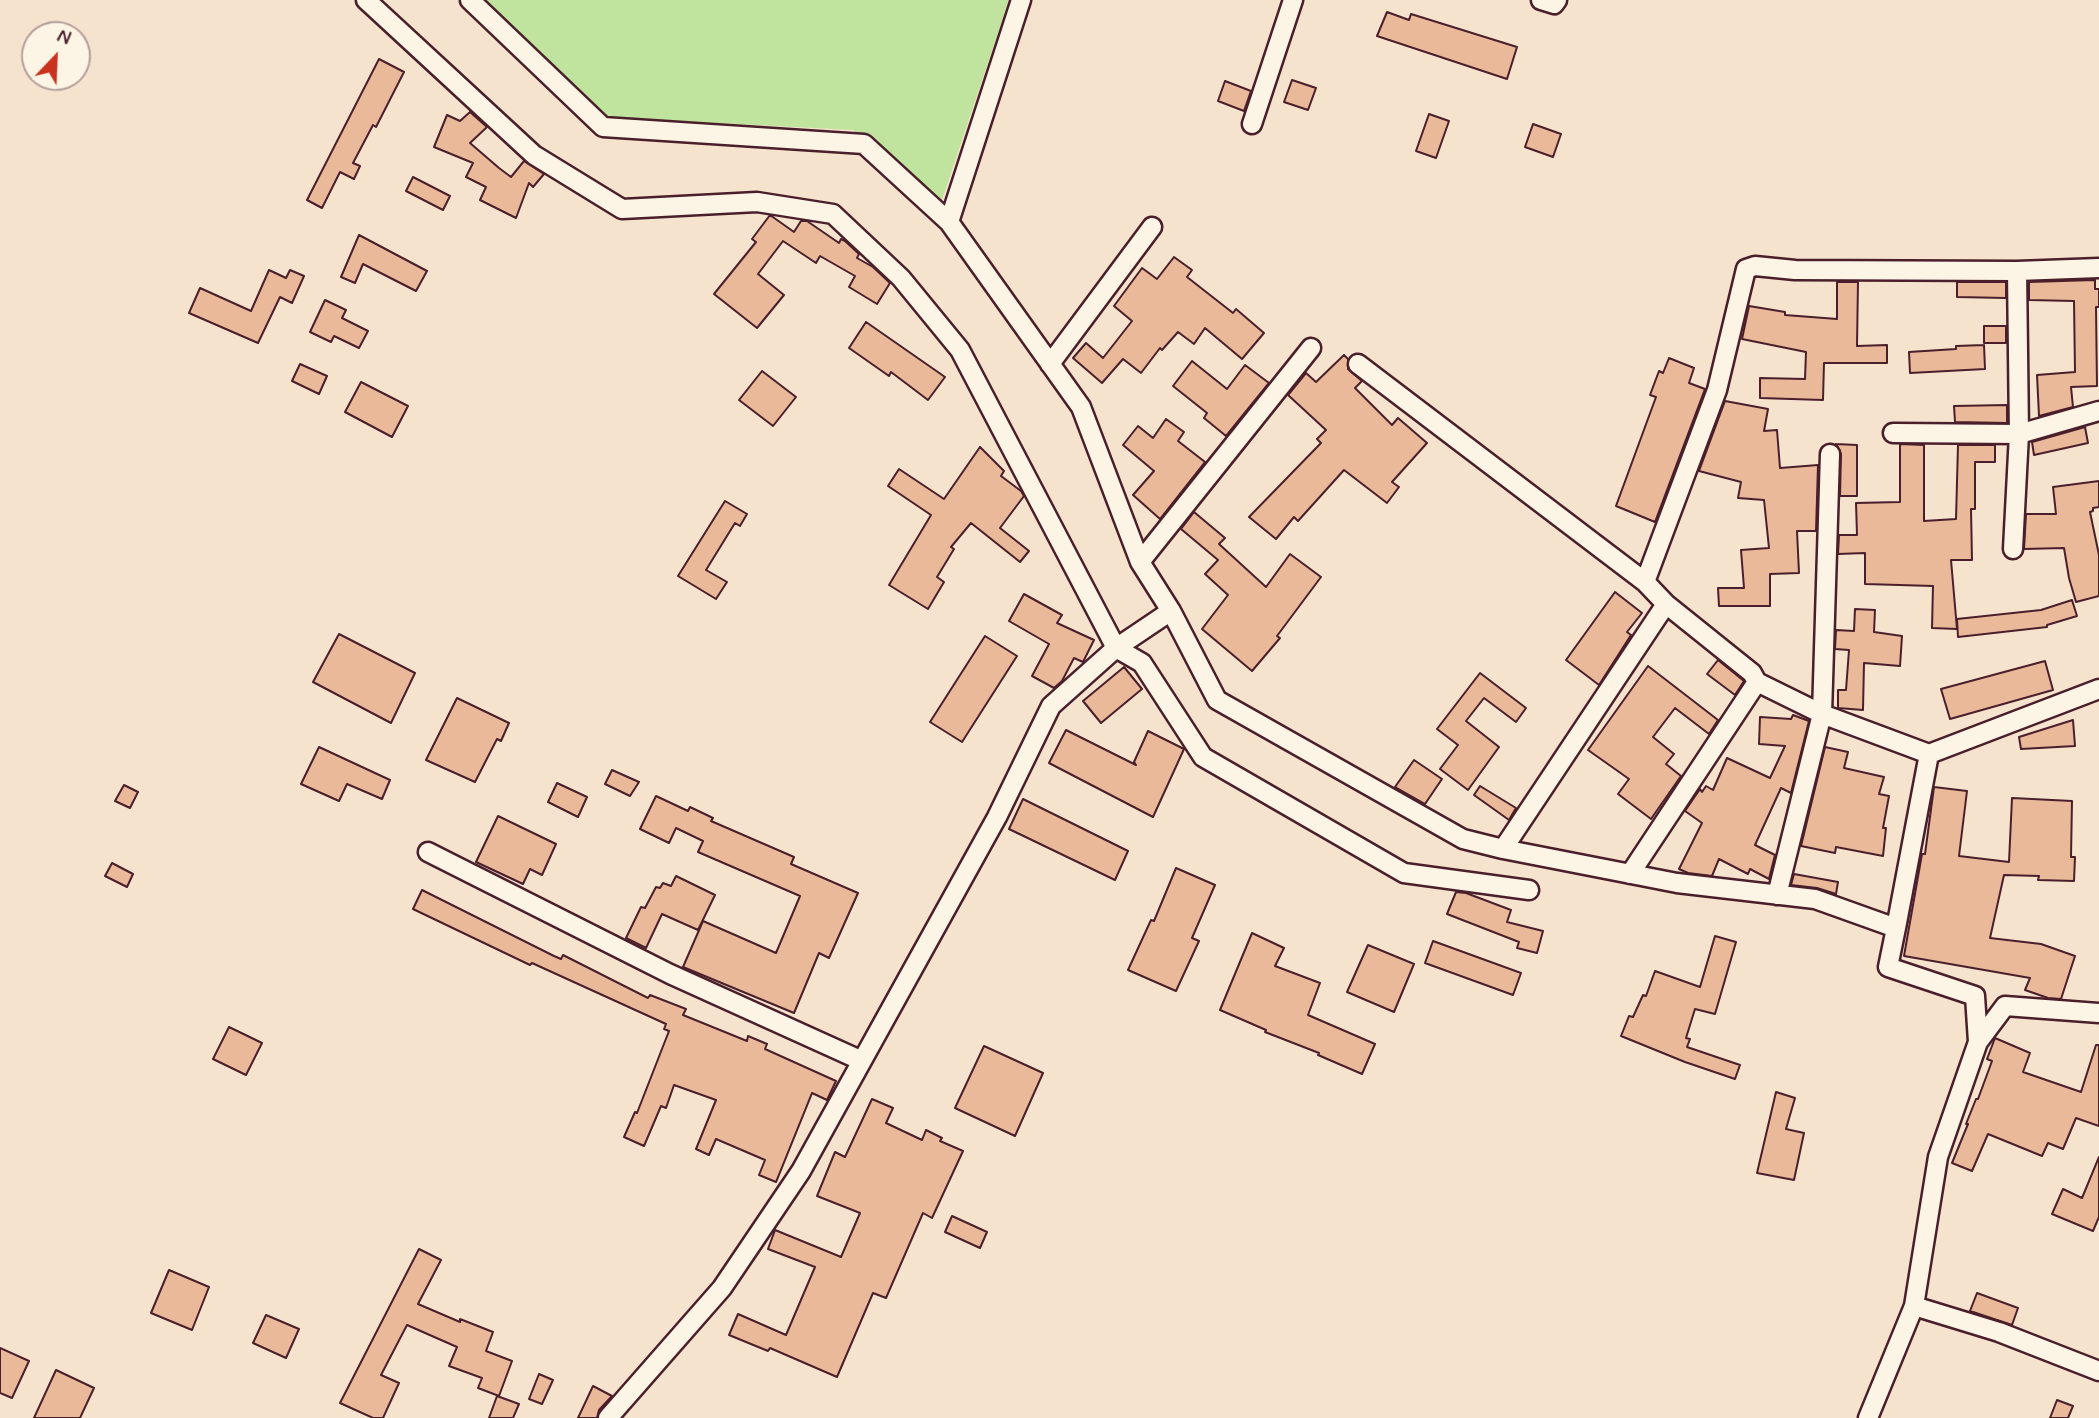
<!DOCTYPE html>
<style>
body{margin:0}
#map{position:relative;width:2099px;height:1418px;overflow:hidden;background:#f6e3ce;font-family:Mynerve,sans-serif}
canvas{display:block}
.north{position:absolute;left:21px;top:21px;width:70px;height:70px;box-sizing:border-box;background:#fcf5e5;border:2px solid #b59f9b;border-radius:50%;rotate:23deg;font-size:19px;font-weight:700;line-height:28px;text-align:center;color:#4a1f2b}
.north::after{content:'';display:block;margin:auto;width:24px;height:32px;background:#c8321e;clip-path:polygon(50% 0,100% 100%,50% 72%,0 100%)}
</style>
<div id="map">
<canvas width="2099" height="1418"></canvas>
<div class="north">N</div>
</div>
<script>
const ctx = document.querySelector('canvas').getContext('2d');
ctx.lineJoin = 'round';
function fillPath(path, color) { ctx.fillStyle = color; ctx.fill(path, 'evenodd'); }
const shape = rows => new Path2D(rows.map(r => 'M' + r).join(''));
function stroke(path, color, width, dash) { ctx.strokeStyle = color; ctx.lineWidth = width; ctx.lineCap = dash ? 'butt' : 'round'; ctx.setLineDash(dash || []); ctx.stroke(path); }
fillPath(shape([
 [476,0,1009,0,942,200,853,130,600,117]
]), '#c0e49e');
const building = shape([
 [1387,12,1409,20,1411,14,1517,47,1507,79,1377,36,1387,12],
 [379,59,404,72,376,127,373,125,353,163,360,166,354,179,340,172,322,208,307,200,379,59],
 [1292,80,1316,88,1308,110,1284,102,1292,80],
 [1225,81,1251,91,1244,111,1218,101,1225,81],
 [470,112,487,127,470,143,499,168,511,177,524,161,544,174,533,187,529,183,516,218,480,200,486,187,466,177,473,163,434,147,447,115,460,121,470,112],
 [1429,114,1449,121,1436,158,1416,151,1429,114],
 [1533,124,1561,134,1553,157,1525,147,1533,124],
 [413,177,450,196,443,210,406,191,413,177],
 [770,215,794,232,801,221,807,221,839,243,841,239,845,241,859,254,857,258,873,267,890,283,877,304,849,287,855,276,820,256,816,263,783,241,758,274,784,295,757,328,714,294,756,242,752,239,770,215],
 [359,235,427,271,416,291,363,264,355,283,341,277,359,235],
 [1174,257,1192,270,1187,277,1233,313,1236,309,1264,333,1242,359,1205,328,1194,344,1178,332,1162,350,1160,348,1141,373,1123,359,1102,383,1073,358,1086,343,1103,358,1132,321,1114,306,1142,268,1157,279,1174,257],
 [269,270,286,278,290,270,304,276,292,303,280,297,258,343,189,313,200,288,251,311,269,270],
 [2095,280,2095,289,2099,289,2099,307,2096,307,2097,386,2071,387,2073,407,2039,416,2037,375,2075,372,2074,301,2029,300,2029,282,2095,280],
 [1837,282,1858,282,1857,346,1887,345,1887,363,1824,363,1823,400,1760,398,1760,378,1805,379,1806,352,1742,339,1749,306,1785,312,1785,315,1837,319,1837,282],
 [1957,282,2006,282,2006,298,1957,297,1957,282],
 [325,300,346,310,342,318,368,331,359,348,334,336,331,342,310,332,325,300],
 [866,322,945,377,928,400,891,372,889,376,849,348,866,322],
 [1984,326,2006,326,2006,343,1984,343,1984,326],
 [1984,345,1985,369,1910,373,1909,352,1956,349,1956,346,1984,345],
 [1344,355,1348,359,1348,369,1362,381,1355,388,1392,425,1398,418,1427,443,1392,482,1399,487,1387,503,1344,470,1298,521,1294,517,1276,539,1249,517,1321,443,1317,439,1326,430,1288,395,1306,373,1316,382,1344,355],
 [1669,358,1694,368,1689,383,1705,389,1655,522,1616,506,1656,397,1650,395,1659,371,1663,373,1669,358],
 [1192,361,1227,389,1245,365,1269,383,1226,436,1204,418,1207,413,1173,386,1192,361],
 [300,364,327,376,319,394,292,381,300,364],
 [762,371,796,397,773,426,739,400,762,371],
 [361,382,408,406,392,437,345,412,361,382],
 [1725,401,1768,409,1764,431,1777,430,1780,468,1818,465,1816,531,1797,531,1799,573,1770,574,1770,606,1719,606,1718,588,1744,588,1741,550,1769,548,1764,500,1738,498,1741,482,1699,471,1725,401],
 [2007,405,2007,423,1955,422,1954,406,2007,405],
 [1166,419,1184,432,1178,441,1205,462,1160,519,1133,495,1154,471,1123,445,1138,426,1153,438,1166,419],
 [2085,427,2088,443,2034,455,2032,442,2085,427],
 [1836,444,1857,445,1857,496,1840,496,1841,454,1836,444],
 [1900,444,1924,445,1924,521,1956,519,1958,445,1995,445,1995,462,1975,462,1975,509,1971,509,1972,560,1951,560,1957,629,1932,628,1933,586,1865,584,1865,553,1838,554,1839,535,1857,535,1856,503,1900,502,1900,444],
 [980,447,1004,471,1001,476,1021,491,1024,496,1000,528,1029,551,1020,562,971,523,951,547,954,549,937,577,944,582,928,609,889,585,931,515,888,486,899,469,944,499,980,447],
 [2099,481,2099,507,2093,508,2093,511,2090,512,2099,555,2099,596,2076,602,2069,578,2064,548,2024,549,2026,514,2056,514,2053,487,2099,481],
 [725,501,747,514,740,526,735,523,706,570,727,582,716,599,678,576,725,501],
 [1194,512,1225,538,1219,544,1266,587,1290,554,1321,577,1277,636,1280,638,1252,671,1202,629,1228,595,1205,574,1218,560,1181,529,1194,512],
 [1615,592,1642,613,1627,632,1631,635,1599,685,1566,660,1615,592],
 [1024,594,1062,615,1057,623,1094,640,1083,662,1074,658,1062,681,1054,688,1032,676,1049,644,1009,621,1024,594],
 [2072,600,2077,616,2047,625,2047,627,1958,637,1957,619,2041,610,2072,600],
 [1855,609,1875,610,1874,632,1902,636,1900,666,1864,663,1863,710,1838,708,1838,690,1846,690,1849,650,1835,649,1836,630,1854,631,1855,609],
 [339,634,415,673,391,723,313,682,339,634],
 [985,636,1017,656,962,742,930,722,985,636],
 [1718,660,1744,681,1735,695,1707,674,1718,660],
 [2045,661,2053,690,1950,719,1941,689,2045,661],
 [1648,666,1718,720,1709,734,1675,708,1653,737,1674,754,1666,764,1681,776,1651,819,1618,794,1629,779,1588,750,1648,666],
 [1124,667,1142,689,1101,723,1083,701,1124,667],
 [1480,673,1526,708,1516,722,1484,698,1466,721,1499,747,1468,790,1440,769,1458,745,1437,729,1480,673],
 [457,698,509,723,501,741,497,739,475,782,426,760,457,698],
 [1793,715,1809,721,1791,793,1781,788,1755,845,1775,855,1769,879,1750,869,1748,874,1719,859,1712,876,1688,873,1679,869,1702,823,1685,811,1700,789,1702,792,1706,786,1713,790,1727,758,1770,778,1785,746,1759,744,1760,717,1791,719,1793,715],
 [2073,720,2075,746,2021,749,2019,737,2073,720],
 [1066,730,1136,765,1134,762,1148,731,1184,749,1153,817,1049,763,1066,730],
 [319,747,390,780,382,799,347,784,339,801,301,784,319,747],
 [1825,747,1848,752,1844,768,1884,777,1879,794,1889,796,1883,828,1886,828,1883,856,1836,847,1835,853,1801,846,1825,747],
 [1414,760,1442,779,1425,804,1395,787,1414,760],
 [612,770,639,782,630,796,605,784,612,770],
 [557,783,587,797,578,817,548,802,557,783],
 [124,785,138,792,130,808,115,801,124,785],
 [1480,786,1516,808,1509,820,1474,795,1480,786],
 [1934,787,1967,791,1959,856,2009,862,2012,798,2072,801,2071,857,2075,857,2074,881,2038,880,2039,876,2004,875,1990,938,2041,944,2075,956,2061,999,2048,998,2025,990,2030,978,1904,956,1922,854,1925,854,1934,787],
 [656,796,688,811,690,807,713,818,711,821,794,857,791,864,858,893,829,958,819,953,794,1013,683,967,703,921,776,953,800,896,698,852,703,841,676,828,669,843,640,829,656,796],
 [1023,799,1128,851,1115,880,1009,829,1023,799],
 [498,816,556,844,542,875,530,869,523,884,476,862,498,816],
 [112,863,133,874,127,887,105,876,112,863],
 [1176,868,1215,885,1192,938,1199,941,1176,991,1128,970,1151,920,1154,921,1176,868],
 [1794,874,1838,882,1836,894,1817,888,1791,885,1794,874],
 [676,876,715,895,698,930,662,914,646,948,626,938,641,907,645,908,656,887,660,888,663,883,671,886,676,876],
 [422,890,554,956,561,959,563,955,648,998,650,995,686,1009,683,1015,747,1041,748,1036,767,1044,765,1049,836,1081,827,1100,812,1093,776,1182,759,1175,765,1160,716,1139,709,1155,696,1149,716,1100,674,1085,666,1108,661,1106,644,1146,624,1137,635,1112,637,1113,669,1031,664,1029,666,1024,532,963,530,965,413,909,422,890],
 [1456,892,1466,893,1511,910,1507,922,1543,931,1537,953,1517,948,1519,942,1447,914,1456,892],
 [1252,933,1284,948,1275,966,1320,983,1308,1015,1375,1044,1362,1074,1318,1055,1319,1053,1265,1032,1266,1030,1220,1010,1252,933],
 [1715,936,1736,942,1715,1014,1695,1009,1686,1038,1690,1039,1687,1047,1740,1065,1735,1079,1685,1062,1621,1036,1629,1016,1633,1017,1643,995,1646,996,1655,971,1700,987,1715,936],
 [1433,941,1521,973,1513,995,1425,963,1433,941],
 [1368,945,1414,964,1394,1012,1347,992,1368,945],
 [229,1027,262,1043,246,1075,213,1059,229,1027],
 [1995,1038,2030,1053,2023,1072,2081,1092,2096,1045,2099,1045,2099,1126,2076,1118,2063,1149,2048,1143,2042,1156,1988,1134,1972,1171,1952,1163,1968,1124,1966,1124,1976,1099,1978,1099,1992,1061,1987,1059,1995,1038],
 [984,1046,1043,1073,1015,1136,955,1108,984,1046],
 [1776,1092,1795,1098,1786,1129,1804,1133,1794,1180,1757,1173,1776,1092],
 [872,1099,893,1108,886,1123,922,1140,926,1130,942,1138,940,1141,963,1151,932,1218,923,1213,886,1298,873,1293,837,1377,770,1348,768,1351,729,1335,738,1314,786,1335,815,1267,768,1249,775,1230,841,1257,860,1213,817,1196,835,1152,845,1157,872,1099],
 [2099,1157,2099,1217,2093,1231,2052,1214,2063,1189,2082,1198,2099,1157],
 [952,1216,987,1232,980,1248,945,1232,952,1216],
 [419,1249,441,1260,418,1304,460,1322,460,1319,493,1332,486,1351,512,1361,499,1396,478,1388,482,1378,449,1366,457,1347,407,1325,381,1375,399,1383,383,1418,373,1418,340,1403,419,1249],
 [169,1270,209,1287,192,1330,151,1313,169,1270],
 [1977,1293,2018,1308,2012,1325,1970,1311,1977,1293],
 [266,1315,299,1329,286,1358,253,1343,266,1315],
 [0,1348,29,1361,12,1398,0,1393,0,1348],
 [56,1370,94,1388,80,1418,34,1418,56,1370],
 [539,1374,553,1380,542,1404,529,1399,539,1374],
 [593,1386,612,1396,599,1410,597,1418,578,1418,593,1386],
 [497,1396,519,1404,513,1418,489,1418,497,1396],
 [2057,1400,2073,1406,2068,1418,2050,1418,2057,1400]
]);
fillPath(building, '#e9b99a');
stroke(building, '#4a1f2b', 2);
const minor = shape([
 [366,0,534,155,622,209,757,202,833,214,901,278,960,350,1116,648,1142,663,1203,757,1404,873,1529,890],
 [470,0,603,127,864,144,949,222,1081,407,1140,562,1171,611,1217,700,1463,839,1503,849,1677,883,1815,899,1896,928,1929,754,2099,689],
 [1541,0,1554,4,1557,0],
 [1252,124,1293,0],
 [949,222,1021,0],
 [1050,364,1152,227],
 [1358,364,1645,582,1666,604,1752,673,1757,682,1822,714,1929,754],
 [1893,433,2019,434,2099,411],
 [2013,549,2019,434,2017,271],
 [1140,562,1311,348],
 [1645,582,1717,390,1746,269,1755,266,1795,270,2017,271,2099,268],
 [1503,849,1666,604],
 [428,852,670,974,860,1060],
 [1630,874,1757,682],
 [1777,895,1822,714,1830,454],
 [1978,1042,2005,1006,2099,1013],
 [1914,1306,1999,1332,2099,1371],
 [608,1418,722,1288,801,1171,997,817,1051,706,1116,648,1171,611],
 [1868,1418,1914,1306,1938,1157,1978,1042,1975,996,1888,967,1896,928]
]);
stroke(minor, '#4a1f2b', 23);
stroke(minor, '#fcf5e5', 18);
</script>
